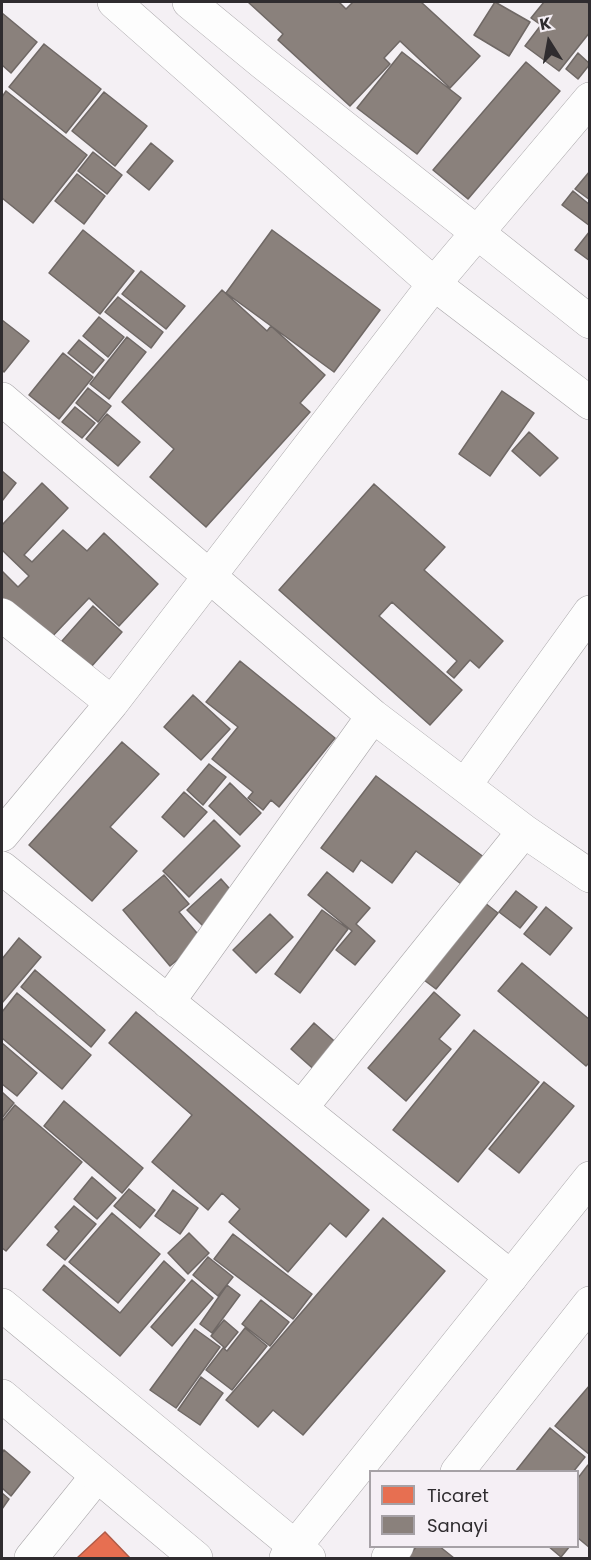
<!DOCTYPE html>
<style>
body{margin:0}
#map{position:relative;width:591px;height:1560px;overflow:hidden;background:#f4f0f4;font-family:Poppins,sans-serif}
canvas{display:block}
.frame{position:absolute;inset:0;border:3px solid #2f2c2f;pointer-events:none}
.legend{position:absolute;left:369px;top:1470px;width:210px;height:78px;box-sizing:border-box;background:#f5eff5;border:2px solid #a6a1a6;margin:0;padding:8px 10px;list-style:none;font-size:18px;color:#2f2c2f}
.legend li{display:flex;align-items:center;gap:12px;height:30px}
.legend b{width:30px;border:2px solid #a6a1a6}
.north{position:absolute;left:519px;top:12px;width:60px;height:60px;-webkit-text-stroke:4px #f5eff5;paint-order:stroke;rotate:349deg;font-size:16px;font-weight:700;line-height:24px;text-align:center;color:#2f2c2f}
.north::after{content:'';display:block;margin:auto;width:21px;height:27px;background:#2f2c2f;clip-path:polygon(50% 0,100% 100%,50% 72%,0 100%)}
</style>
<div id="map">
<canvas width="591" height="1560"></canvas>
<div class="frame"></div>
<ul class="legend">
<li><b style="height:16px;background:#e76f51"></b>Ticaret</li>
<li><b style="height:16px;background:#8a817c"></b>Sanayi</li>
</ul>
<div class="north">K</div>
</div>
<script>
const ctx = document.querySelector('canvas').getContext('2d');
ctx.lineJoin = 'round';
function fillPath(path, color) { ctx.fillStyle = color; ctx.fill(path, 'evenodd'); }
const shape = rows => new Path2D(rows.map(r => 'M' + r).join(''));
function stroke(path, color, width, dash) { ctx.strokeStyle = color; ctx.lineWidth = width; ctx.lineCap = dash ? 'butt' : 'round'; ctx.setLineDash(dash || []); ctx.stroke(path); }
const shops = shape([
 [105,1532,130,1558,77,1558,105,1532]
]);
fillPath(shops, '#e76f51');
stroke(shops, '#b05b47', 1.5);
const industry = shape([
 [248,2,339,2,346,9,353,2,421,2,480,56,450,88,400,41,384,58,390,64,350,106,278,40,283,34,248,2],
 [495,2,530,22,509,56,474,35,495,2],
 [544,2,586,2,590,4,590,32,559,71,525,46,541,25,531,18,544,2],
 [2,13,37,42,11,73,2,65,2,13],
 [44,44,101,89,66,133,9,87,44,44],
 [402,52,461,98,417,154,357,108,402,52],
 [578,53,590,64,578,79,566,69,578,53],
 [526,62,560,91,468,199,433,170,526,62],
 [6,91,87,155,33,223,2,198,2,97,6,91],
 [104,92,147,126,115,166,72,131,104,92],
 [151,143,173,161,149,190,127,172,151,143],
 [93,152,122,175,107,194,78,171,93,152],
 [590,171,590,200,575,189,590,171],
 [77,174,105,196,84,224,55,201,77,174],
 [573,191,590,205,590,226,562,205,573,191],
 [83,230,134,271,100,314,49,273,83,230],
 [272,230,380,310,334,372,226,293,272,230],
 [590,231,590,261,575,250,590,231],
 [141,271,185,306,166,329,122,294,141,271],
 [222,290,267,331,271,326,325,375,300,403,310,412,206,527,150,477,174,449,122,402,222,290],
 [118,297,163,332,151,348,105,312,118,297],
 [99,317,124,337,108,357,83,336,99,317],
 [2,320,29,341,4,372,2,370,2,320],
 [127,337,146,352,109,399,90,384,127,337],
 [79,340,104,360,93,373,68,353,79,340],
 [63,353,93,377,59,419,29,395,63,353],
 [88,388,111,406,98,422,76,403,88,388],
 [502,391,534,413,490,476,459,454,502,391],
 [75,407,95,423,82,438,62,422,75,407],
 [107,414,140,442,118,466,86,439,107,414],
 [529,432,558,458,540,476,512,451,529,432],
 [2,471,16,483,2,501,2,471],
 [42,483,68,508,24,555,32,562,63,530,87,551,104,533,158,584,119,626,89,598,47,642,2,599,2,571,18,587,29,576,2,550,2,525,42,483],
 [374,484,445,547,424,570,503,641,479,668,470,660,454,678,447,672,457,661,392,602,379,616,462,690,430,725,279,590,374,484],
 [93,606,122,632,91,667,62,641,93,606],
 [240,661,335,738,279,807,271,800,263,810,248,798,253,792,212,759,238,727,206,702,240,661],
 [193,695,230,729,201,760,164,727,193,695],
 [122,742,159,774,110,827,137,851,92,901,29,845,122,742],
 [209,764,226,777,203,805,187,790,209,764],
 [376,776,489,861,468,889,416,851,392,883,361,860,353,872,321,848,376,776],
 [230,783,261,813,240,835,209,806,230,783],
 [184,792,207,812,184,837,162,817,184,792],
 [214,820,240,846,189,897,163,871,214,820],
 [327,872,370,908,356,924,375,941,355,965,336,950,352,931,308,895,327,872],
 [164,875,189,904,179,912,202,939,170,966,123,910,164,875],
 [221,879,236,896,203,926,187,910,221,879],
 [516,891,537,907,520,928,499,912,516,891],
 [485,903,498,913,436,989,424,980,485,903],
 [546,907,572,928,550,955,524,934,546,907],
 [322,910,348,929,300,993,275,974,322,910],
 [270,914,293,937,256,973,233,950,270,914],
 [19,938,41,957,2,1003,2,959,19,938],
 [522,963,590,1020,590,1062,586,1066,498,991,522,963],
 [35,970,105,1030,91,1047,21,987,35,970],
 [434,992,460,1015,439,1039,451,1049,406,1101,368,1068,434,992],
 [17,993,91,1055,62,1089,2,1038,2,1012,17,993],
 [136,1012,369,1210,346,1237,330,1223,288,1272,229,1222,240,1209,222,1193,208,1210,152,1162,192,1115,109,1043,136,1012],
 [314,1023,341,1047,318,1073,291,1049,314,1023],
 [474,1030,539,1082,458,1182,393,1130,474,1030],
 [2,1043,37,1073,17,1096,2,1084,2,1043],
 [544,1082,574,1106,519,1173,489,1149,544,1082],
 [2,1092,14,1103,2,1118,2,1092],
 [64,1101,143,1168,122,1193,44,1126,64,1101],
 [15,1105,82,1162,6,1251,2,1248,2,1121,15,1105],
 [92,1177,116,1198,97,1219,74,1199,92,1177],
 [129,1189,155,1210,140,1228,114,1206,129,1189],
 [173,1190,198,1208,180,1234,155,1216,173,1190],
 [74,1206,96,1224,65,1260,47,1245,59,1231,55,1227,74,1206],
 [112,1213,160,1254,118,1303,69,1262,112,1213],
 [383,1218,445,1271,303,1435,273,1410,258,1427,226,1400,383,1218],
 [189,1233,209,1253,188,1274,168,1253,189,1233],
 [233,1234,312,1294,293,1319,214,1259,233,1234],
 [208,1257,233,1277,218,1296,193,1275,208,1257],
 [164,1261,185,1280,120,1356,43,1290,64,1265,120,1313,164,1261],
 [192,1280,213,1298,172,1346,151,1327,192,1280],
 [227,1285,240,1295,212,1333,200,1324,227,1285],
 [261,1300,289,1322,270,1346,242,1324,261,1300],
 [224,1320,238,1332,225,1348,211,1336,224,1320],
 [245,1328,267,1346,232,1390,206,1370,223,1348,227,1351,245,1328],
 [195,1329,220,1347,176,1408,150,1390,195,1329],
 [201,1377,223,1393,200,1425,178,1410,201,1377],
 [590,1385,590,1455,555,1426,590,1385],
 [550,1428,585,1457,573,1472,515,1472,550,1428],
 [4,1450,30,1472,11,1496,2,1488,2,1453,4,1450],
 [588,1465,590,1466,590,1548,578,1538,578,1478,588,1465],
 [2,1493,9,1499,2,1509,2,1493],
 [417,1546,439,1546,454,1558,407,1558,417,1546],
 [548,1546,570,1546,561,1557,548,1546]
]);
fillPath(industry, '#8a817c');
stroke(industry, '#6f6865', 1.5);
const minor = shape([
 [114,2,434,284,590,403],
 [189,2,263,63,590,322],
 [2,399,373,716,524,831,590,876],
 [2,615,112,703],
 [465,785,590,612],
 [2,835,112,703,434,284,590,99],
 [2,868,511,1277],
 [168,1002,373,716],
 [301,1108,524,831],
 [31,1558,97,1476]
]);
const tertiary = shape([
 [2,1305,309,1558],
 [2,1396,196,1558]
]);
const secondary = shape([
 [457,1472,590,1303],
 [286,1558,590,1178],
 [388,1558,397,1546]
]);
stroke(minor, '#a9a6a9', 34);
stroke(tertiary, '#a9a6a9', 34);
stroke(secondary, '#a9a6a9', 34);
stroke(minor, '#fdfdfd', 33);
stroke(tertiary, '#fdfdfd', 33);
stroke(secondary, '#fdfdfd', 33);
</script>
